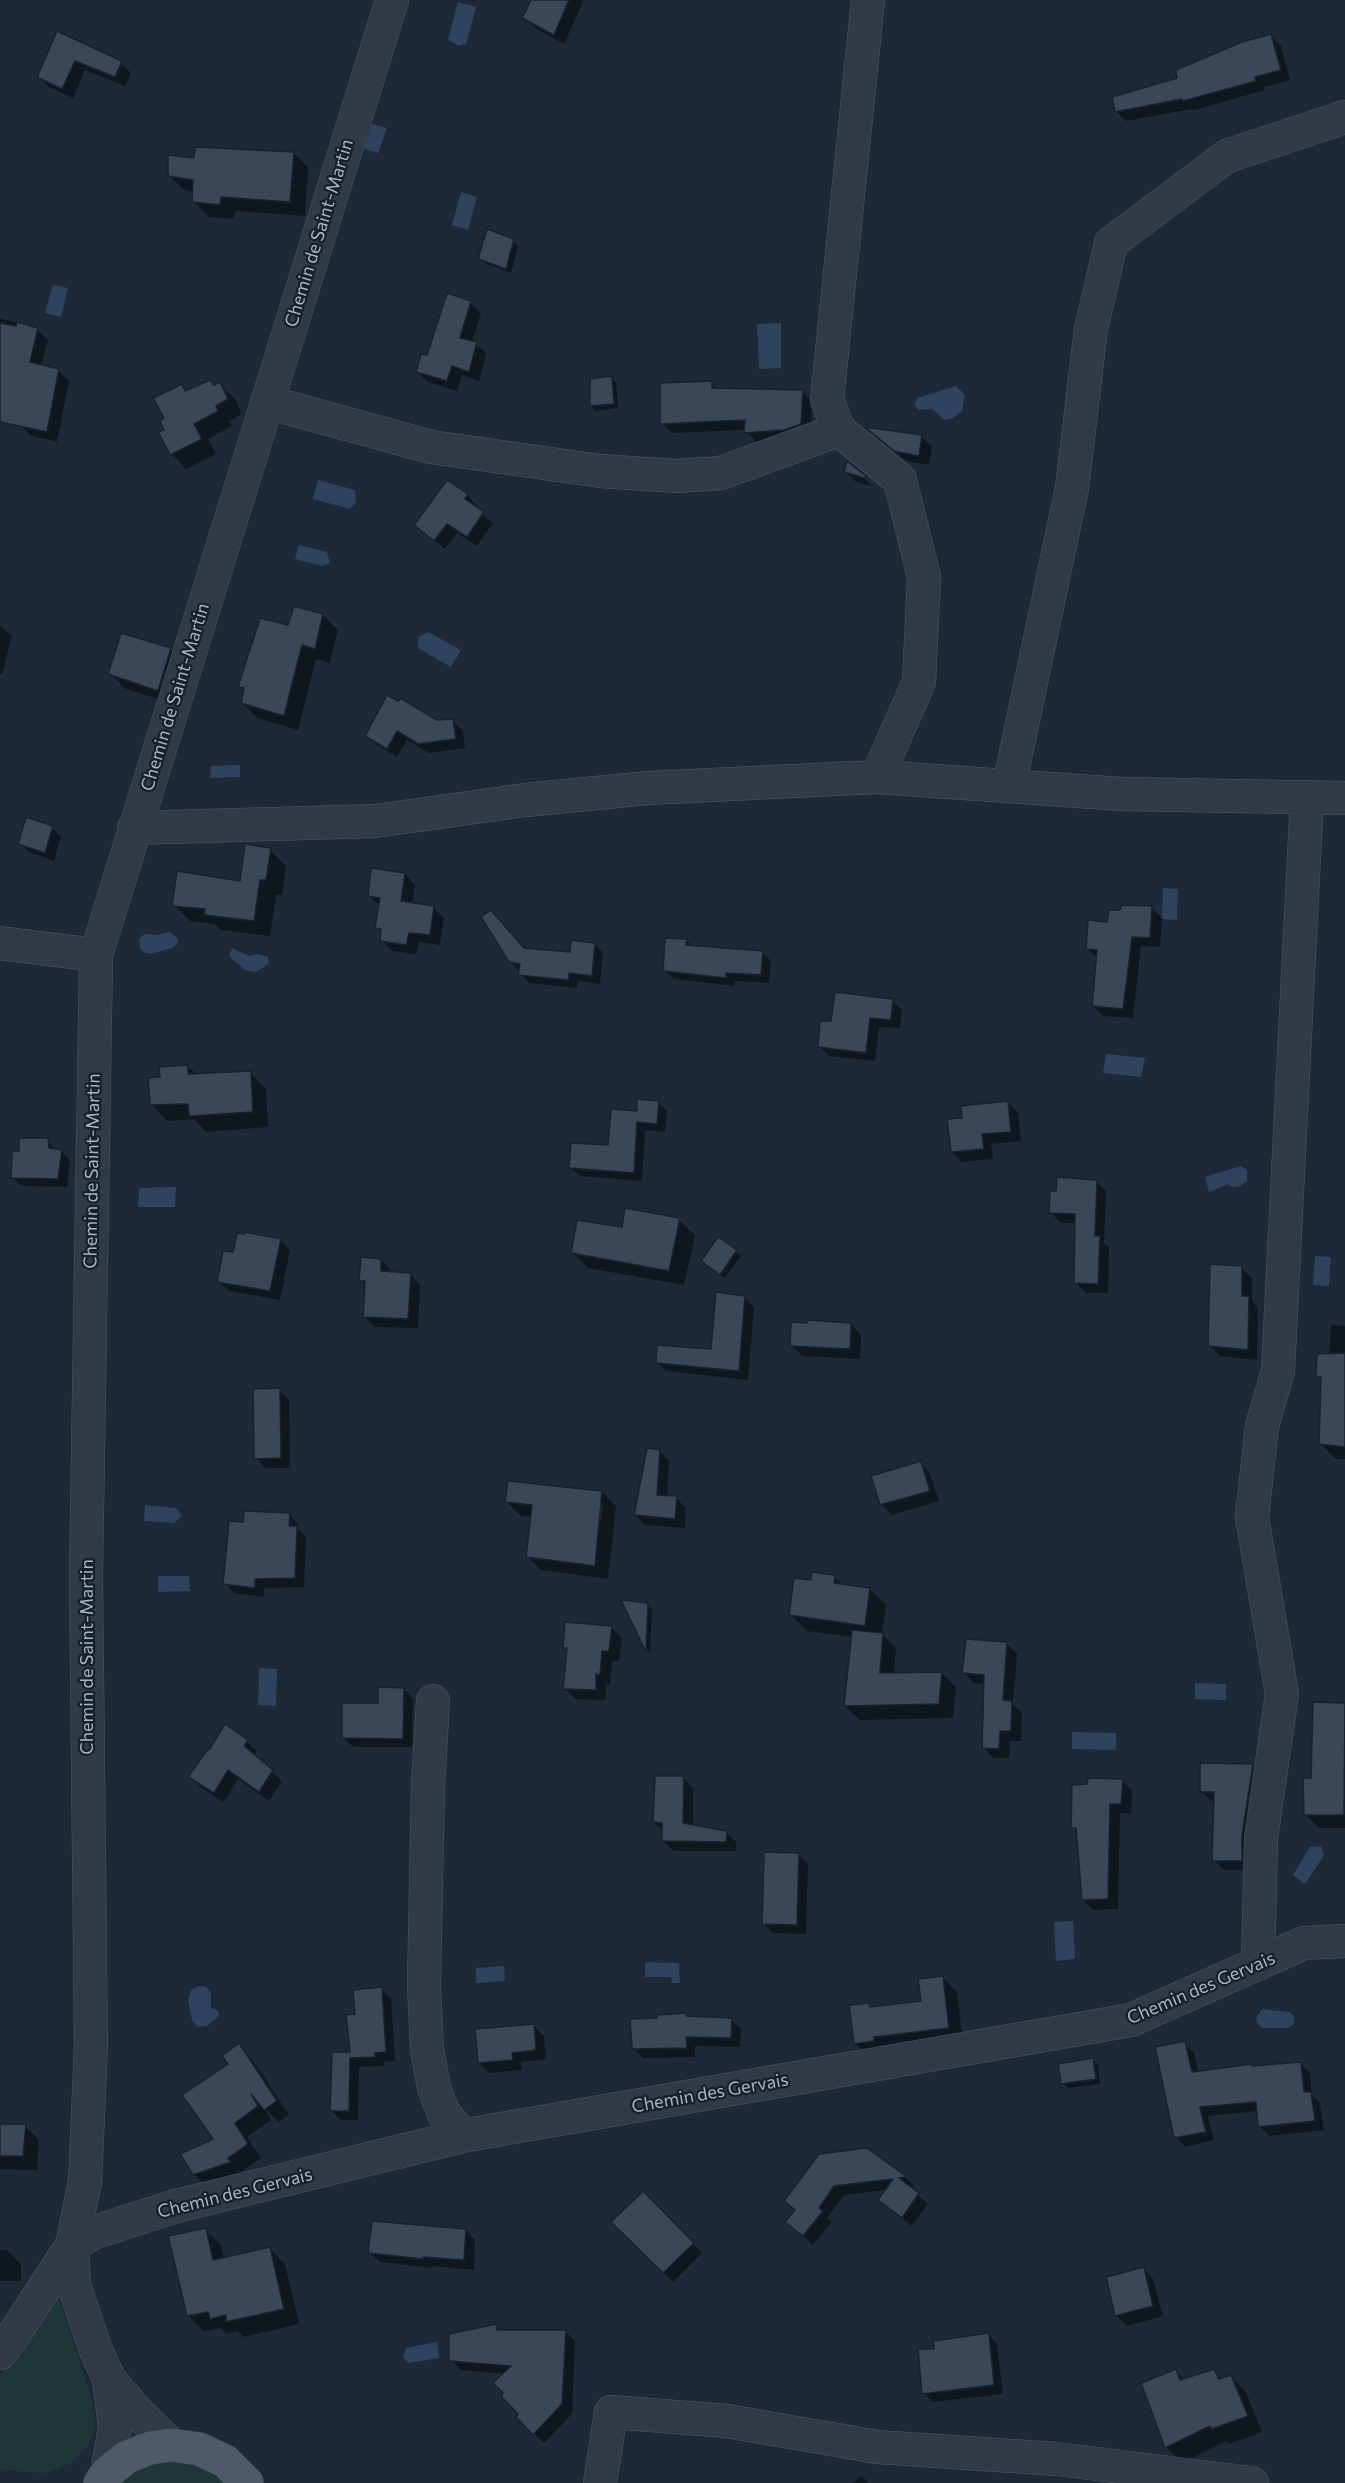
<!DOCTYPE html>
<style>
body{margin:0}
canvas{display:block;background:#1d2937}
</style>
<canvas width="1345" height="2483"></canvas>
<script>
const ctx = document.querySelector('canvas').getContext('2d');
ctx.lineJoin = 'round';
function fillPath(path, color) { ctx.fillStyle = color; ctx.fill(path, 'evenodd'); }
const shape = rows => new Path2D(rows.map(r => 'M' + r).join(''));
function stroke(path, color, width, dash) { ctx.strokeStyle = color; ctx.lineWidth = width; ctx.lineCap = dash ? 'butt' : 'round'; ctx.setLineDash(dash || []); ctx.stroke(path); }
function label(font, color, halo, rows, align = 'center') {
  ctx.font = font + ' Commissioner,sans-serif'; ctx.lineWidth = 4.5; ctx.setLineDash([]); ctx.textBaseline = 'middle'; ctx.strokeStyle = halo; ctx.fillStyle = color; for (const [text, x, y, turn = 0] of rows) {
    ctx.save(); ctx.translate(x, y); ctx.rotate((+turn || 0) * Math.PI / 180); ctx.textAlign = isNaN(turn) ? turn : align; if (halo) ctx.strokeText(text, 0, 0); ctx.fillText(text, 0, 0); ctx.restore();
  }
}
fillPath(shape([
 [57,2292,93,2403,95,2428,88,2446,73,2462,45,2473,0,2470,0,2376,25,2342],
 [164,2461,187,2462,209,2471,223,2483,121,2483,142,2468]
]), '#1f3638');
fillPath(shape([
 [458,2,476,7,466,45,463,44,459,46,448,40],
 [372,124,387,128,378,153,364,149],
 [461,192,477,197,468,230,452,225],
 [53,285,68,288,61,317,45,313],
 [781,323,781,368,759,369,757,324],
 [956,386,965,395,962,411,953,418,945,420,932,409,918,410,914,404,918,398],
 [318,480,355,490,356,502,350,509,313,499],
 [299,545,327,552,330,563,322,566,295,559],
 [428,632,461,650,451,667,418,648,418,637],
 [240,765,240,777,210,778,211,766],
 [1163,888,1178,889,1177,920,1162,919],
 [170,932,178,939,177,944,172,948,150,954,144,952,140,948,139,940,144,934,157,935],
 [232,948,249,956,258,954,268,957,269,964,256,972,245,970,229,956],
 [1106,1054,1145,1058,1141,1077,1103,1073],
 [1241,1166,1247,1170,1247,1181,1240,1186,1232,1187,1228,1184,1209,1192,1205,1177],
 [176,1187,175,1207,138,1207,139,1188],
 [1315,1256,1331,1257,1329,1286,1313,1285],
 [145,1505,176,1508,182,1516,174,1523,144,1521],
 [158,1576,189,1576,190,1591,158,1592],
 [259,1668,277,1669,276,1706,258,1705],
 [1195,1683,1226,1684,1226,1700,1195,1699],
 [1072,1732,1116,1733,1116,1750,1072,1749],
 [1321,1846,1324,1855,1305,1884,1293,1875,1310,1847],
 [1073,1921,1075,1959,1056,1961,1054,1922],
 [645,1962,679,1963,680,1983,672,1983,671,1977,645,1977],
 [504,1966,505,1981,476,1983,476,1968],
 [199,1986,206,1987,211,1993,211,2008,218,2010,219,2016,207,2026,197,2027,192,2020,188,2000,191,1990],
 [1262,2009,1289,2012,1294,2016,1294,2024,1288,2028,1262,2028,1257,2023,1256,2018],
 [437,2342,439,2358,408,2363,403,2357,406,2348]
]), '#2d435e');
fillPath(shape([
 [533,0,584,0,564,44,535,28,524,18],
 [58,33,121,63,131,73,125,86,85,70,73,98,49,87,39,77],
 [1271,36,1281,46,1290,80,1264,87,1265,90,1194,110,1192,109,1126,121,1116,111],
 [294,153,308,168,305,216,235,211,234,219,209,217,194,202,194,192,184,190,169,175,195,160],
 [513,241,518,246,511,273,485,263,480,259],
 [470,303,481,313,472,342,486,353,479,381,462,375,457,391,428,382,417,372],
 [0,318,37,329,48,340,41,366,59,371,69,381,57,442,32,436,21,426,0,394],
 [611,378,616,382,618,408,596,411,591,406],
 [711,383,718,390,802,391,812,402,811,434,795,440,756,442,746,430,672,433,661,423],
 [220,384,235,399,242,414,229,421,232,426,208,439,216,454,186,469,172,454,160,433,166,430,166,419,181,386,187,392],
 [869,429,922,437,932,447,929,465,906,461],
 [848,463,872,486,856,482,846,472],
 [448,482,467,495,477,505,475,508,493,523,477,546,457,533,445,549,416,525],
 [323,615,338,630,330,663,316,659,298,730,258,718,242,703,245,692,240,687,290,627],
 [0,626,12,636,2,675,0,674],
 [122,635,171,650,185,664,173,704,124,688,110,673],
 [453,721,463,731,465,748,429,753,407,740,397,757,377,745,367,736,436,722],
 [52,828,61,837,54,861,29,852,20,844],
 [270,850,286,866,282,895,276,895,270,936,221,930,215,924,190,921,174,905,241,883],
 [405,874,415,885,412,904,434,908,444,918,440,945,419,942,416,954,392,951,382,940,382,932,377,927,380,906,369,895],
 [1152,908,1162,918,1160,947,1141,946,1133,1018,1103,1016,1093,1006,1098,959,1087,948,1109,923],
 [686,940,692,946,762,952,771,961,769,983,735,981,734,986,674,979,665,971],
 [595,944,603,953,600,984,578,981,577,988,529,983,510,961,572,954],
 [892,1000,902,1010,900,1028,879,1027,875,1061,829,1056,819,1046,832,1023],
 [188,1066,197,1075,250,1073,266,1089,268,1127,206,1132,194,1119,167,1121,152,1105,161,1079],
 [658,1102,667,1111,665,1132,645,1130,642,1181,580,1176,571,1168,609,1147,638,1112],
 [1008,1103,1018,1113,1021,1141,991,1144,993,1159,962,1162,952,1152,964,1119],
 [47,1140,56,1151,61,1151,70,1160,67,1187,22,1186,13,1178,20,1152],
 [1096,1181,1106,1191,1104,1243,1109,1247,1108,1293,1086,1293,1076,1283,1076,1223,1061,1223,1051,1213],
 [679,1220,695,1235,684,1285,588,1268,573,1253],
 [246,1235,280,1240,290,1250,280,1300,229,1291,219,1282],
 [718,1239,741,1256,725,1278,707,1266],
 [381,1260,391,1270,390,1274,411,1275,420,1285,418,1328,374,1327,365,1317,366,1286,361,1280],
 [1241,1268,1252,1278,1252,1301,1258,1308,1257,1360,1220,1356,1209,1345],
 [745,1298,754,1307,748,1380,666,1371,657,1362,712,1350],
 [851,1324,861,1335,860,1359,802,1356,792,1345],
 [1331,1325,1345,1326,1345,1459,1336,1459,1321,1444,1323,1382,1317,1376,1329,1355],
 [279,1390,289,1400,290,1468,265,1468,256,1458],
 [659,1451,669,1461,667,1497,676,1498,686,1508,685,1528,645,1525,635,1515],
 [920,1463,930,1474,939,1501,892,1515,881,1504],
 [602,1492,616,1506,608,1579,541,1570,527,1556,532,1517,521,1516,507,1502],
 [600,1503,603,1503,601,1521,598,1521],
 [289,1514,298,1524,298,1529,306,1537,304,1587,264,1588,264,1597,234,1593,225,1583,245,1524],
 [834,1577,843,1585,870,1589,886,1605,882,1634,896,1648,894,1674,942,1673,956,1688,953,1718,860,1720,845,1706,853,1637,807,1631,791,1615,812,1582],
 [624,1602,648,1605,652,1610,650,1654],
 [611,1627,622,1638,619,1661,612,1661,610,1685,606,1684,606,1700,575,1699,565,1688,568,1651,565,1647],
 [1006,1643,1017,1654,1013,1704,1022,1713,1021,1741,1010,1741,1009,1758,994,1758,983,1747,985,1684,974,1683,964,1673],
 [404,1689,413,1699,412,1747,353,1747,343,1737,380,1705],
 [1314,1703,1345,1704,1345,1828,1319,1828,1305,1814,1313,1780],
 [226,1727,247,1742,257,1751,254,1756,282,1781,269,1801,238,1779,224,1802,200,1787,190,1777,210,1752],
 [1252,1765,1262,1775,1251,1870,1224,1870,1214,1860,1215,1801,1211,1801,1201,1791],
 [683,1778,693,1788,693,1826,726,1832,736,1842,736,1851,674,1851,663,1841,664,1831,654,1822],
 [1122,1780,1132,1791,1131,1814,1120,1813,1118,1909,1093,1910,1083,1899,1077,1832,1073,1827],
 [798,1854,808,1864,806,1934,773,1933,764,1924],
 [942,1977,957,1992,963,2042,869,2057,855,2043,869,2004,872,2008,923,2002],
 [381,1989,391,1998,395,2061,384,2062,384,2066,359,2067,358,2120,341,2120,331,2110,333,2053,352,2054,357,2015],
 [685,2015,688,2018,731,2020,741,2029,740,2047,695,2046,695,2057,643,2058,633,2048,659,2020],
 [534,2026,544,2036,546,2059,521,2062,522,2070,489,2073,479,2063],
 [1184,2043,1194,2052,1198,2073,1252,2065,1254,2068,1301,2064,1310,2073,1312,2095,1320,2103,1324,2130,1269,2136,1260,2126,1258,2111,1208,2116,1214,2140,1185,2147,1176,2137],
 [239,2045,252,2059,289,2115,279,2122,265,2109,271,2120,247,2137,261,2158,240,2173,243,2176,208,2188,194,2174,216,2140,230,2064],
 [1093,2060,1098,2065,1100,2084,1068,2088,1063,2083],
 [0,2125,25,2126,39,2140,37,2170,0,2169],
 [867,2149,906,2178,914,2186,909,2187,928,2204,912,2226,880,2200,887,2190,844,2195,827,2218,832,2222,813,2245,787,2222,796,2211,786,2201],
 [643,2193,702,2253,673,2282,613,2222],
 [205,2230,221,2245,224,2259,270,2249,285,2264,299,2324,243,2337,238,2331,226,2334,221,2328,203,2331,188,2315],
 [466,2230,475,2240,474,2270,433,2266,433,2268,380,2262,370,2253],
 [0,2250,7,2250,21,2265,21,2281,0,2281],
 [1143,2268,1153,2279,1163,2316,1127,2326,1116,2315],
 [495,2326,501,2331,565,2331,575,2341,572,2414,544,2443,518,2417,520,2414,505,2393,505,2374,461,2370,451,2360],
 [988,2334,997,2344,1003,2394,933,2402,924,2393,935,2351],
 [1175,2371,1185,2380,1213,2371,1222,2380,1231,2377,1246,2392,1262,2432,1229,2444,1226,2441,1182,2463,1167,2448,1143,2384],
 [862,2476,869,2483,852,2483]
]), '#0007');
const building = shape([
 [531,0,569,0,554,35,522,18,531,0],
 [57,31,122,61,115,77,75,61,62,89,37,77,57,31],
 [1271,34,1281,70,1255,77,1256,81,1183,101,1182,99,1115,112,1112,97,1177,78,1176,70,1242,42,1271,34],
 [195,147,294,152,290,202,221,197,220,205,192,202,193,180,168,176,168,155,194,158,195,147],
 [487,229,514,239,506,269,478,259,487,229],
 [447,293,471,301,460,338,477,342,469,372,452,366,447,381,416,372,421,354,427,355,447,293],
 [17,322,38,328,30,362,59,369,47,432,0,422,0,323,16,326,17,322],
 [612,376,614,404,590,406,590,379,612,376],
 [210,380,214,385,220,382,228,399,216,406,218,411,194,424,202,439,170,455,158,432,164,430,160,421,164,418,153,398,182,384,185,391,210,380],
 [712,381,712,388,803,390,801,424,784,430,744,433,745,420,660,424,660,383,712,381],
 [865,427,922,435,919,456,894,451,865,427],
 [847,461,866,476,865,478,844,472,847,461],
 [447,480,468,494,465,499,484,512,467,537,447,524,434,541,414,525,447,480],
 [294,606,323,614,315,649,302,645,284,716,241,703,244,688,238,687,260,618,288,625,294,606],
 [121,633,171,648,158,691,108,674,121,633],
 [387,695,398,701,400,698,437,720,453,719,456,739,418,744,397,731,387,749,365,736,387,695],
 [26,817,53,826,45,853,18,844,26,817],
 [245,844,271,848,266,880,260,880,254,921,204,915,205,909,172,906,177,871,240,881,245,844],
 [371,868,405,873,401,901,434,906,430,935,409,933,406,945,380,941,381,929,375,928,380,898,368,896,371,868],
 [1122,905,1152,906,1150,938,1132,937,1123,1009,1092,1006,1097,950,1086,949,1088,920,1107,922,1109,910,1120,910,1122,905],
 [491,910,524,948,570,952,571,940,595,943,592,976,569,973,569,980,518,975,520,964,509,962,481,917,491,910],
 [665,938,687,939,686,945,763,951,761,975,726,973,726,978,663,971,665,938],
 [835,992,893,999,891,1020,870,1018,866,1053,818,1047,820,1021,831,1021,835,992],
 [188,1065,188,1074,251,1071,253,1112,189,1116,188,1104,150,1105,148,1078,160,1077,159,1067,188,1065],
 [637,1099,659,1101,657,1124,637,1122,634,1173,569,1168,571,1143,608,1145,611,1109,637,1111,637,1099],
 [1008,1101,1011,1132,982,1134,984,1149,951,1152,947,1119,962,1118,961,1106,1008,1101],
 [19,1138,48,1138,49,1148,62,1150,58,1179,11,1178,12,1151,19,1151,19,1138],
 [1057,1177,1097,1180,1095,1236,1100,1236,1098,1284,1074,1283,1075,1214,1049,1213,1050,1191,1056,1191,1057,1177],
 [625,1208,680,1218,669,1271,571,1253,577,1220,622,1227,625,1208],
 [245,1232,281,1239,270,1291,217,1282,223,1251,233,1252,237,1233,245,1234,245,1232],
 [718,1237,737,1250,720,1275,701,1261,718,1237],
 [361,1257,381,1259,381,1271,411,1273,408,1319,363,1317,365,1281,359,1281,361,1257],
 [1210,1264,1242,1266,1242,1296,1249,1296,1248,1350,1208,1346,1210,1264],
 [716,1292,745,1296,739,1371,656,1363,657,1345,711,1349,716,1292],
 [807,1320,851,1323,850,1349,790,1346,791,1322,807,1323,807,1320],
 [1345,1353,1345,1447,1319,1444,1321,1377,1316,1377,1317,1354,1345,1353],
 [280,1388,281,1458,254,1459,253,1389,280,1388],
 [647,1448,660,1450,657,1495,677,1496,675,1519,634,1515,647,1448],
 [921,1461,930,1491,880,1505,871,1476,921,1461],
 [508,1481,602,1491,595,1566,526,1557,532,1505,505,1502,508,1481],
 [244,1511,290,1513,289,1526,297,1526,295,1578,255,1579,255,1588,223,1584,229,1521,243,1522,244,1511],
 [812,1572,835,1575,834,1583,870,1588,865,1626,789,1615,794,1578,811,1580,812,1572],
 [621,1600,648,1603,646,1652,621,1600],
 [565,1622,612,1626,609,1651,602,1651,600,1675,596,1674,596,1690,563,1689,567,1648,563,1648,565,1622],
 [852,1630,883,1633,880,1673,942,1672,939,1704,844,1706,852,1630],
 [966,1639,1007,1642,1003,1700,1012,1701,1011,1731,1000,1731,999,1749,982,1748,984,1675,962,1673,966,1639],
 [378,1687,404,1688,403,1739,342,1738,342,1703,378,1703,378,1687],
 [1313,1702,1345,1703,1344,1815,1304,1815,1303,1778,1311,1778,1313,1702],
 [225,1724,248,1740,244,1746,273,1770,259,1792,228,1770,214,1793,188,1777,207,1750,209,1750,225,1724],
 [1200,1763,1253,1764,1242,1835,1242,1861,1212,1861,1214,1792,1200,1792,1200,1763],
 [655,1776,684,1776,683,1823,727,1831,726,1842,662,1841,662,1823,653,1822,655,1776],
 [1088,1778,1123,1779,1121,1804,1110,1804,1108,1899,1082,1900,1076,1828,1071,1828,1072,1785,1087,1784,1088,1778],
 [764,1852,799,1853,797,1925,762,1924,764,1852],
 [943,1976,949,2028,874,2037,874,2041,854,2044,849,2005,869,2003,870,2007,921,2001,918,1979,943,1976],
 [382,1987,386,2052,375,2053,375,2057,350,2058,349,2111,330,2111,332,2052,350,2052,346,2015,355,2014,353,1990,382,1987],
 [686,2013,686,2016,732,2018,731,2038,686,2037,687,2048,632,2049,630,2019,657,2018,656,2015,686,2013],
 [534,2024,536,2050,512,2053,513,2060,478,2063,475,2029,534,2024],
 [1185,2041,1192,2072,1252,2064,1252,2066,1301,2062,1304,2092,1311,2092,1315,2121,1258,2127,1256,2102,1200,2107,1206,2132,1174,2138,1155,2047,1185,2041],
 [239,2043,277,2101,264,2110,251,2094,258,2106,235,2123,248,2144,228,2158,231,2162,193,2175,180,2154,213,2139,182,2095,228,2064,222,2056,239,2043],
 [1093,2058,1096,2079,1061,2084,1058,2064,1093,2058],
 [0,2124,26,2124,23,2156,0,2156,0,2124],
 [867,2148,907,2177,899,2178,919,2193,902,2218,878,2200,893,2179,834,2186,819,2208,823,2211,803,2236,785,2222,795,2210,784,2201,819,2154,867,2148],
 [643,2191,694,2243,663,2273,611,2222,643,2191],
 [372,2221,466,2229,464,2260,423,2257,423,2259,368,2253,372,2221],
 [206,2228,213,2260,270,2247,284,2309,226,2322,226,2315,210,2319,208,2312,187,2316,168,2236,206,2228],
 [1144,2267,1153,2306,1115,2316,1106,2277,1144,2267],
 [496,2324,497,2330,566,2330,562,2404,533,2435,516,2417,518,2414,501,2396,503,2393,493,2383,511,2366,449,2361,449,2334,496,2324],
 [989,2333,994,2385,922,2394,918,2349,934,2349,933,2341,989,2333],
 [1176,2369,1180,2380,1214,2369,1219,2379,1231,2375,1248,2416,1212,2429,1210,2426,1165,2448,1141,2383,1176,2369]
]);
fillPath(building, '#394758');
stroke(building, '#18222e', 1.5);
const minor = shape([
 [868,0,827,400,839,430,900,480,924,577,919,682,877,777],
 [267,402,431,447,600,471,677,476,721,473,839,430],
 [1009,786,1072,488,1091,329,1111,243,1227,156,1345,117],
 [134,828,376,821,525,800,648,788,877,777,1122,794,1345,798],
 [0,943,96,955],
 [433,1701,428,1785,424,1985,427,2049,434,2088,444,2114,457,2129,467,2135],
 [1258,1964,1261,1838,1282,1694,1252,1517,1262,1426,1278,1371,1307,797],
 [0,2353,13,2336,72,2245,95,2232,176,2206,467,2135,1131,2020,1304,1943,1345,1941],
 [171,2445,139,2414,109,2379,95,2348,74,2285,72,2245,85,2182,91,2046,86,1576,96,955,392,0],
 [107,2473,115,2428,109,2379],
 [600,2483,611,2412,727,2421,877,2447,1057,2459,1252,2483]
]);
const major = shape([
 [100,2483,107,2473,127,2457,150,2448,171,2445,199,2449,225,2461,247,2483]
]);
stroke(minor, '#4e5866', 34);
stroke(major, '#3a4451', 34);
stroke(minor, '#313b47', 33);
stroke(major, '#4e5a68', 33);
label('18px', '#aab5c5', '#16202c', [
 ["Chemin de Saint-Martin",319,233,-73],
 ["Chemin de Saint-Martin",175,697,-73],
 ["Chemin de Saint-Martin",92,1171,-89],
 ["Chemin de Saint-Martin",87,1657,-90],
 ["Chemin des Gervais",1201,1988,-23],
 ["Chemin des Gervais",710,2093,-10],
 ["Chemin des Gervais",235,2193,-14]
]);
</script>
